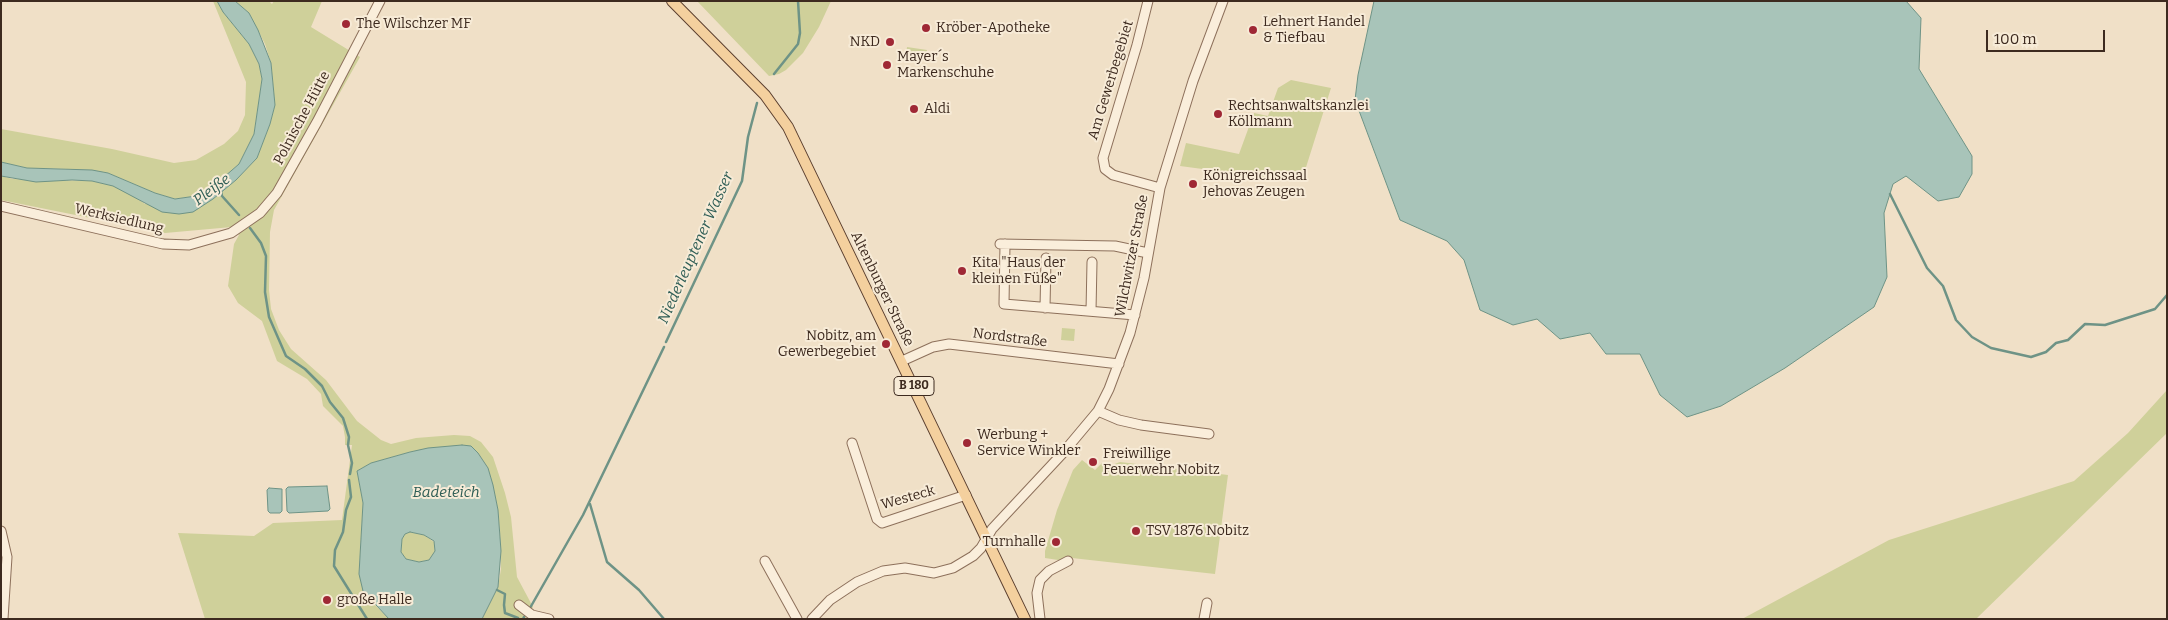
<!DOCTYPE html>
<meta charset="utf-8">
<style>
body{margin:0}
#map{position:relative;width:2168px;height:620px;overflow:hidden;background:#f0e0c7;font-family:Bitter,serif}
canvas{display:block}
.frame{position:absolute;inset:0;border:2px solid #3d2a1f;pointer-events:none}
.scale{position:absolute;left:1986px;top:30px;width:119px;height:22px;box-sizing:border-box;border:2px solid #3d2a1f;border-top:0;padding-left:6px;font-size:15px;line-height:18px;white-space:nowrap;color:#3d2a1f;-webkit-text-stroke:4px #f7ebd7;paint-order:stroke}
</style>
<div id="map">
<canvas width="2168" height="620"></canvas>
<div class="frame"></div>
<div class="scale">100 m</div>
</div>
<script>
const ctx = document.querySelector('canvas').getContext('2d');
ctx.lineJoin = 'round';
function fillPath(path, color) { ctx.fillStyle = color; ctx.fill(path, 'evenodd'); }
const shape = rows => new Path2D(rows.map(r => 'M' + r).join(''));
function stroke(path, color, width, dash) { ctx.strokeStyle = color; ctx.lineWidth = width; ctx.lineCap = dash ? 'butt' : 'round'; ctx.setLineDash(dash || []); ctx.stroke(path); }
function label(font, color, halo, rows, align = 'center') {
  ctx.font = font + ' Bitter,serif'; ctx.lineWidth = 4; ctx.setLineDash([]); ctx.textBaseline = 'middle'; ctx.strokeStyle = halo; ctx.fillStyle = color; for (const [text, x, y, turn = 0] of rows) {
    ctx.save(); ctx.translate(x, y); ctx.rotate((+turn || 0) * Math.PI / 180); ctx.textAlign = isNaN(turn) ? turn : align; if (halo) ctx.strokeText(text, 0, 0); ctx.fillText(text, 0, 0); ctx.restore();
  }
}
fillPath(shape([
 [213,1,217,1,223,12,249,44,259,64,262,79,254,134,239,164,216,184,196,196,175,199,155,193,108,173,67,169,27,168,1,162,1,129,112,149,174,163,196,160,224,144,238,131,245,115,246,82],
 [235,1,269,1,272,4,274,1,322,1,311,27,360,57,274,210,270,232,269,290,271,309,279,330,291,349,326,380,357,421,381,440,391,444,416,438,454,435,470,436,481,442,493,457,505,493,511,517,517,577,533,607,525,619,482,619,498,587,501,569,500,534,498,510,488,468,478,453,471,446,410,452,371,463,357,471,363,503,359,574,373,603,389,619,205,619,178,533,254,536,273,523,342,520,352,445,345,445,345,437,343,426,323,406,321,394,307,379,277,361,262,321,238,303,228,286,234,244,239,235,232,227,165,233,1,200,1,176,13,179,92,181,114,186,131,194,145,204,213,199,236,180,257,158,270,124,275,105,271,63,265,44,249,13],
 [697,1,831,1,819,27,803,53,786,70,779,74,769,76],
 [907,47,927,50,925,58,906,56],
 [1291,80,1331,88,1302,180,1255,176,1180,166,1186,143,1239,154,1254,113,1268,116,1278,88],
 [1062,328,1075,329,1074,341,1061,340],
 [2167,390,2167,433,1976,619,1742,619,1889,540,2074,481,2128,433],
 [1082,460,1095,470,1102,463,1112,465,1120,462,1228,475,1215,574,1072,558,1071,562,1045,558,1045,551,1057,510,1073,470],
 [410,532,424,535,434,542,435,551,429,560,419,562,406,559,401,552,402,539,405,534]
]), '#cfd09a');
const water = shape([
 [217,1,235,1,249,13,258,30,271,63,275,105,270,124,257,158,236,180,213,199,193,212,179,214,162,212,113,186,92,181,72,180,36,182,1,176,1,162,27,168,92,170,108,173,155,193,175,199,196,196,216,184,239,164,254,134,262,79,259,64,249,44,223,12,217,1],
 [1374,1,1906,1,1921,18,1919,69,1972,156,1972,174,1959,197,1938,201,1906,176,1893,184,1884,213,1887,277,1874,307,1785,368,1721,406,1687,417,1660,395,1640,354,1606,354,1590,333,1560,339,1537,319,1513,325,1480,310,1464,260,1447,241,1400,220,1355,100,1358,75,1374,1],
 [462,445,471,446,478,453,488,468,493,485,498,510,501,551,498,587,482,619,389,619,363,591,359,574,363,503,357,471,371,463,410,452,428,448,462,445],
 [410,532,424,535,434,541,435,551,429,560,419,562,406,559,401,552,402,539,405,534,410,532],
 [327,486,330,509,328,511,289,513,287,511,286,489,288,487,327,486],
 [269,488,282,489,282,511,280,513,270,513,268,511,267,490,269,488]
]);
fillPath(water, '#a8c4b9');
stroke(water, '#6e9386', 1);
stroke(shape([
 [774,74,798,44,800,33,798,1],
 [221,191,222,196,239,215],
 [1890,194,1927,268,1943,286,1956,320,1972,337,1991,348,2031,357,2046,352,2056,343,2068,340,2085,324,2105,325,2155,309,2167,295],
 [250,228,261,243,266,256,265,292,269,317,286,356,305,369,322,386,330,402,343,418,349,437,348,445,352,463,350,474],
 [666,342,742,181,748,137,757,103],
 [349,480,351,497,346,510,343,532,335,550,334,566,367,619],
 [590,504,607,562,639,590,664,619],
 [497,590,505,594,504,605,505,613,518,618],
 [530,608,583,515,664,347],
 [523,619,524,617]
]), '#6e9386', 2.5);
const minor = shape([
 [1148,1,1137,45,1103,158,1105,169,1113,175,1160,188],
 [1,206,163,244,189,245,231,233,260,213,277,193,317,122,380,1],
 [1000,244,1115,246,1148,253],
 [1005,244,1004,304,1135,315],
 [1045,308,1046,258],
 [1091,311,1092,262],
 [902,361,933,347,949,344,1119,364],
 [1098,411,1119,420,1141,425,1209,434],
 [852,443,877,519,882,523,966,495],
 [1,531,7,557,3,619],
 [765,561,797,619],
 [519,605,532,615,549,619],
 [812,619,830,600,857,582,883,571,905,568,934,573,953,568,973,556,981,548,992,529,1062,454,1098,411,1109,389,1130,333,1144,278,1160,188,1193,81,1223,1],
 [1040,619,1037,593,1040,580,1049,571,1068,561],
 [1204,619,1207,603]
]);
const major = shape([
 [672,1,765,95,788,127,1025,619]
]);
stroke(minor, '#8d705b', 11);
stroke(major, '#5b3f2f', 12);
stroke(minor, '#faeedb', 9);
stroke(major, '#f4d09e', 10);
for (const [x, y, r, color] of [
 [346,24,5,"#9f2835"],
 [926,28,5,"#9f2835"],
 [1253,30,5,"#9f2835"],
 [890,42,5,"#9f2835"],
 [887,65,5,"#9f2835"],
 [914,109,5,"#9f2835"],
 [1218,114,5,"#9f2835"],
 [1193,184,5,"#9f2835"],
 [962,271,5,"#9f2835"],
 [886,344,5,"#9f2835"],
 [967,443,5,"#9f2835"],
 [1093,462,5,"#9f2835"],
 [1136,531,5,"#9f2835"],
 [1056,542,5,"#9f2835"],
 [327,600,5,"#9f2835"]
]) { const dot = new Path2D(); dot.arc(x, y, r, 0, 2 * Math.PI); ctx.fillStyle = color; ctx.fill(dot); stroke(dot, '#f7ebd7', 2); }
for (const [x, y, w] of [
 [914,386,40]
]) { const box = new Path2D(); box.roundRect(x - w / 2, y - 9.5, w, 19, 4); ctx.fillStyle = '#f7ebd7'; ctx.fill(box); stroke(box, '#3d2a1f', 1); }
label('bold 12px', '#3d2a1f', null, [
 ["B 180",914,386]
]);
label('14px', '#3d2a1f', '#f7ebd7', [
 ["Lehnert Handel",1263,22],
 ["& Tiefbau",1263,38],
 ["The Wilschzer MF",356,24],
 ["Kröber-Apotheke",936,28],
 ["NKD",880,42,"right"],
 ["Mayer´s",897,57],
 ["Markenschuhe",897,73],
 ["Rechtsanwaltskanzlei",1228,106],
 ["Köllmann",1228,122],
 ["Aldi",924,109],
 ["Königreichssaal",1203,176],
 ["Jehovas Zeugen",1203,192],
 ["Kita \"Haus der",972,263],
 ["kleinen Füße\"",972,279],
 ["Nobitz, am",876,336,"right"],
 ["Gewerbegebiet",876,352,"right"],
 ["Werbung +",977,435],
 ["Service Winkler",977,451],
 ["Freiwillige",1103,454],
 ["Feuerwehr Nobitz",1103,470],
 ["TSV 1876 Nobitz",1146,531],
 ["Turnhalle",1046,542,"right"],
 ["große Halle",337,600]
], 'left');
label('14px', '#3d2a1f', '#f7ebd7', [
 ["Am Gewerbegebiet",1111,80,-73],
 ["Polnische Hütte",302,118,-62],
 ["Werksiedlung",119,219,13],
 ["Wilchwitzer Straße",1132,256,-79],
 ["Altenburger Straße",882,289,64],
 ["Nordstraße",1010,338,7],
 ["Westeck",908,498,-16]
]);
label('italic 15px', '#2e5d55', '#f7ebd7', [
 ["Pleiße",212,190,-37],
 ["Niederleuptener Wasser",696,248,-66],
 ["Badeteich",446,493]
]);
</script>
